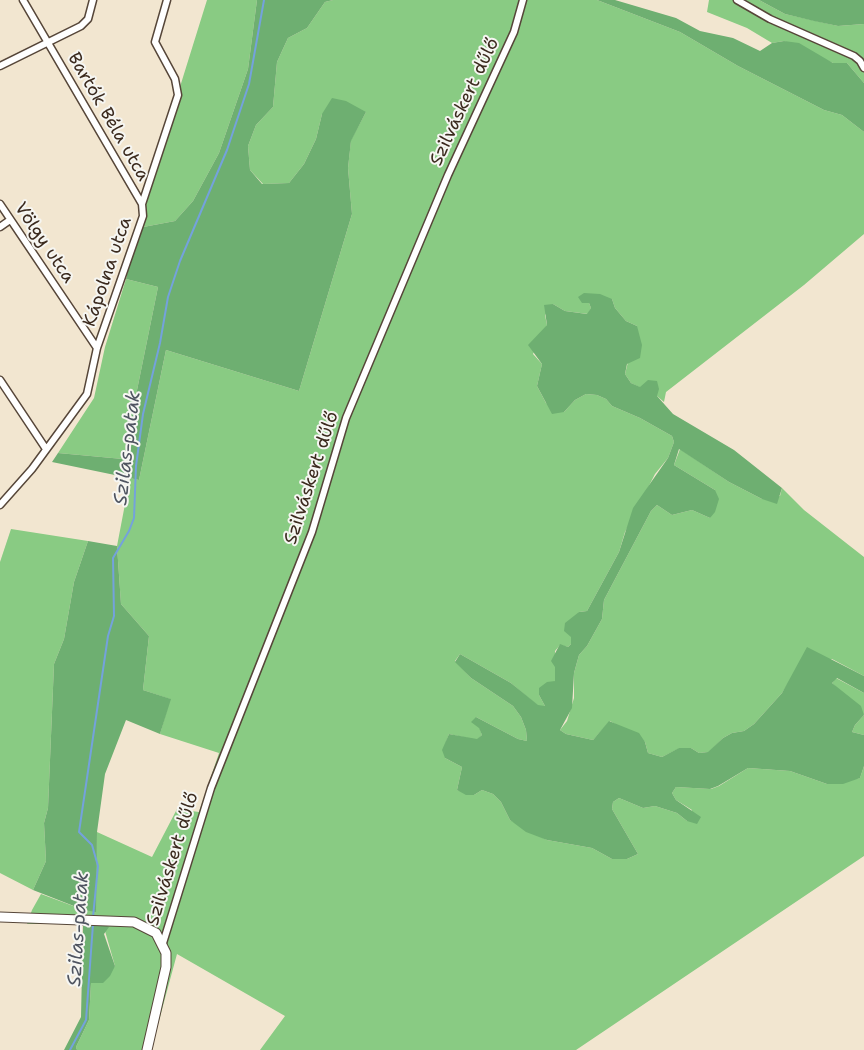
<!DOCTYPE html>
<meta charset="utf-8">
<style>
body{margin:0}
canvas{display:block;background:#f2e6d0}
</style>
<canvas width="864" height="1050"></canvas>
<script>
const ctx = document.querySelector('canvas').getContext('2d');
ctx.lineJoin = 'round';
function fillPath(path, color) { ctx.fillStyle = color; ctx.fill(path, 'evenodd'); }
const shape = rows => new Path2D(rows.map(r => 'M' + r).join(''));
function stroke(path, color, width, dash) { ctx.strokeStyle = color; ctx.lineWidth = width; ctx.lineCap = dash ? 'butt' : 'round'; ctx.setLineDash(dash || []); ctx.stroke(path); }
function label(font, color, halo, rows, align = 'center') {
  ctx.font = font + ' "Shantell Sans",sans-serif'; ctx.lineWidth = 4; ctx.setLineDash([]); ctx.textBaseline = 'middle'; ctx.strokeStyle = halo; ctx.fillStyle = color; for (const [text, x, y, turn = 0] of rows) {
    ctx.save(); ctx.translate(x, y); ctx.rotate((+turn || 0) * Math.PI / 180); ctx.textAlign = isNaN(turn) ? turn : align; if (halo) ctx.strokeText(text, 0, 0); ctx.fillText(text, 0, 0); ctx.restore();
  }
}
fillPath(shape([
 [207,0,257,0,248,69,219,153,193,201,175,221,138,228,146,196],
 [333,0,597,0,680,32,738,66,824,110,842,115,864,132,864,234,804,285,666,392,664,402,657,396,631,383,625,374,637,326,626,321,615,308,612,299,589,303,591,308,588,314,565,311,553,304,545,315,547,325,533,354,542,364,537,386,546,403,564,412,575,400,586,394,597,395,606,399,612,406,640,418,672,436,674,442,668,458,655,474,625,532,619,552,587,611,579,612,571,637,571,644,568,647,560,645,555,651,555,681,539,695,545,706,538,706,511,683,460,654,455,661,471,678,513,706,521,717,526,730,527,741,518,739,476,717,482,735,477,740,449,734,446,742,445,758,462,767,457,790,474,795,482,790,493,794,501,802,510,820,547,840,592,848,612,859,627,859,638,854,612,809,613,802,619,798,643,808,655,806,677,813,687,821,692,810,676,800,672,793,676,787,711,789,719,786,748,768,790,771,827,784,860,778,864,766,864,856,576,1050,260,1050,285,1016,177,954,151,1050,77,1050,76,1047,89,1020,91,983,115,966,103,924,27,924,32,910,41,894,84,910,96,856,97,832,152,857,177,809,199,812,219,753,160,734,170,699,143,690,149,636,121,604,117,546,130,478,139,480,166,350,299,391,352,214,348,168,351,140,366,112,322,114,316,139,304,164,289,183,263,184,250,170,248,146,256,125,273,107,277,62,288,38,307,28,325,2],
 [709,0,759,0,785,14,838,26,864,24,864,83,847,63,833,63,784,41,772,43,747,28,707,12],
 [126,279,158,287,123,459,58,453,94,398,105,347],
 [680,449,729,482,762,499,780,496,782,488,804,510,864,557,864,676,832,659,793,676,782,693,754,724,744,731,732,733,723,738,709,752,699,753,691,748,680,748,662,757,648,753,645,742,610,721,593,740,566,734,560,730,567,721,574,698,574,673,579,655,587,646,602,619,604,600,651,511,657,505,672,515,692,510,710,518,715,490,674,465],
 [11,529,88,541,74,582,64,639,54,664,48,808,44,823,46,861,33,890,0,873,0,562],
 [836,678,864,693,864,715,832,683],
 [864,715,864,735,852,732,855,725]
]), '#89cb83');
fillPath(shape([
 [257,0,333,0,325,2,307,28,288,38,277,62,273,107,256,125,248,146,250,170,262,184,289,183,304,164,316,139,322,114,332,98,346,101,366,112,351,141,348,168,352,214,299,391,166,350,139,480,52,462,58,453,123,459,158,287,126,279,138,228,175,221,193,201,219,153,248,69],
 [597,0,615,0,676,18,700,31,733,38,760,51,772,43,784,41,799,43,833,63,847,63,864,83,864,132,842,115,824,110,738,66,680,32],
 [759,0,864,0,864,24,838,26,814,21,785,14],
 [584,293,600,294,612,299,615,308,626,321,637,326,642,345,640,358,627,364,625,374,631,383,640,387,648,380,657,381,659,389,657,396,673,414,734,450,782,488,777,504,762,499,729,482,679,449,674,465,715,490,719,499,715,512,710,518,692,510,672,515,657,505,651,511,604,600,602,619,587,646,579,655,574,673,572,708,560,730,566,734,593,740,609,721,639,733,645,742,648,753,662,757,679,748,691,748,699,753,708,752,723,738,732,733,744,731,754,724,782,693,807,647,864,676,864,693,837,678,832,683,861,706,864,715,855,725,852,732,864,735,864,766,860,778,843,784,827,784,790,771,748,768,718,786,710,789,676,787,672,793,676,800,701,817,697,824,687,821,677,813,655,806,643,808,619,798,613,802,612,809,638,854,627,859,612,859,592,848,547,840,526,832,510,820,501,802,493,794,482,790,474,795,466,795,457,790,462,767,445,758,442,750,449,734,477,739,482,735,479,728,471,722,476,717,518,739,527,741,526,730,521,717,513,706,471,678,455,662,460,654,511,683,538,705,545,706,539,695,539,688,547,682,555,681,555,667,551,661,560,644,568,647,571,644,571,637,564,631,565,623,579,612,587,611,619,552,633,508,668,458,674,442,672,436,640,418,612,406,606,399,597,395,586,394,575,400,564,412,552,414,537,386,542,364,528,345,547,325,544,305,553,304,565,311,587,314,591,308,589,303,582,303,578,297],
 [88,541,117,546,121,604,149,636,143,690,171,699,160,734,126,720,105,774,97,832,96,912,84,910,33,890,46,861,44,823,48,808,54,664,64,639,74,582],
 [103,924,109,927,104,934,115,966,110,976,103,983,91,983,89,1020,76,1047,77,1050,64,1050,81,1017,83,925]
]), '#6eaf71');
stroke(shape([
 [93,917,98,866,92,845,79,832,108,636,114,616,113,558,129,531,134,518,136,466,143,414,160,343,168,297,180,261,227,150,249,84,264,0],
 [70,1050,86,1020,93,924]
]), '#74a2dc', 2);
const minor = shape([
 [23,0,142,204],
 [737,0,770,19,854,56,860,61,864,68],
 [0,66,81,26,88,19,93,0],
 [0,204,97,348],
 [0,227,10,220],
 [0,380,46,449],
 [0,505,32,469,87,394,97,348,143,216,142,204,178,95,175,79,155,42,167,0],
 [163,943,211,788,312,532,346,418,448,175,514,32,523,0]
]);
const secondary = shape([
 [0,917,134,922,156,933,166,953,166,967,147,1050]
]);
stroke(minor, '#564639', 9);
stroke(secondary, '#564639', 11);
stroke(minor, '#fff', 6);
stroke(secondary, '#fff', 9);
label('18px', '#3b2a1e', '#f6f6f2', [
 ["Szilváskert dűlő",465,102,-65],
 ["Bartók Béla utca",108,117,60],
 ["Völgy utca",44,243,56],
 ["Kápolna utca",108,272,-71],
 ["Szilváskert dűlő",312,478,-72],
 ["Szilváskert dűlő",173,859,-73]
]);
label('italic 19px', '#4f5460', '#f6f6f2', [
 ["Szilas-patak",128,448,-83],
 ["Szilas-patak",79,929,-86]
]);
</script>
